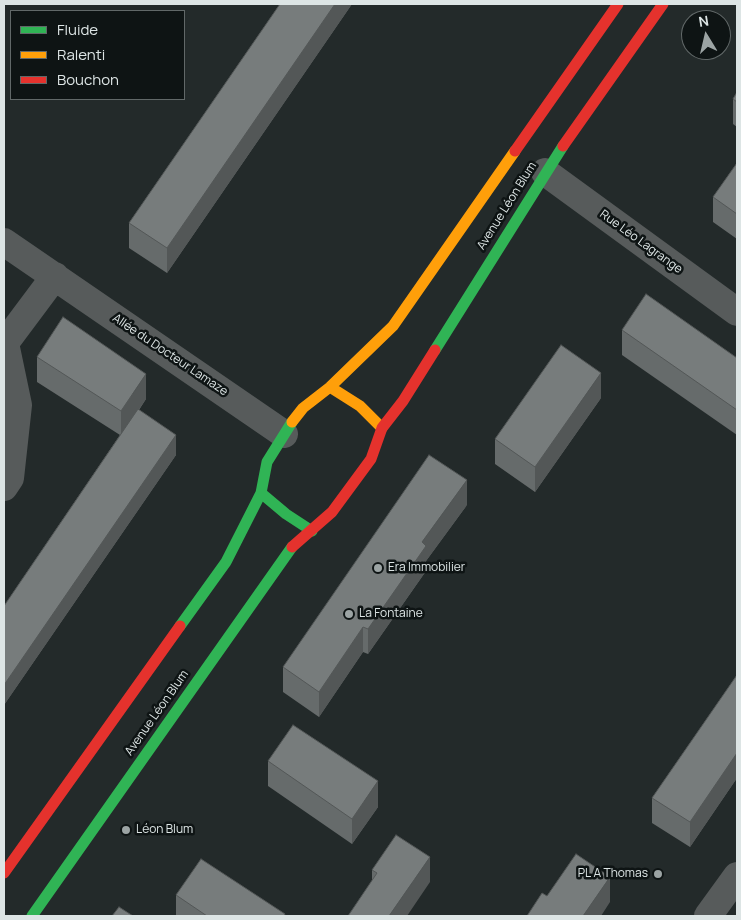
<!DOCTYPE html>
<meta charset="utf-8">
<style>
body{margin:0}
#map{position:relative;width:741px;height:920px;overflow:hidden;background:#232a2a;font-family:Manrope,sans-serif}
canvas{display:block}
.frame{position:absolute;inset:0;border:5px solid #dde5e5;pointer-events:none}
.legend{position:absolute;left:10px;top:10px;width:175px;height:90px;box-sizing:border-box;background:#0e1414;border:1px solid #616868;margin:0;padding:6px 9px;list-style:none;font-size:15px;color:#dde5e5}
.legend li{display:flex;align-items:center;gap:10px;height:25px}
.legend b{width:25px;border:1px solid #616868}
.north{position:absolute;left:681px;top:10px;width:50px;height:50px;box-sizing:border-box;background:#0e1414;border:1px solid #616868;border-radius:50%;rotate:351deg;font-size:14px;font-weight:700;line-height:20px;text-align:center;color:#dde5e5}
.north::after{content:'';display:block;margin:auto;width:18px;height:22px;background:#9ca4a4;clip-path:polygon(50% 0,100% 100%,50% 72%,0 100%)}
</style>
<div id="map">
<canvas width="741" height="920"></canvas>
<div class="frame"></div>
<ul class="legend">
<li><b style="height:6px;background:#30b455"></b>Fluide</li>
<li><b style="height:6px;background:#ff9f0a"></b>Ralenti</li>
<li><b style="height:6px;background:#e5322d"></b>Bouchon</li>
</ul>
<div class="north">N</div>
</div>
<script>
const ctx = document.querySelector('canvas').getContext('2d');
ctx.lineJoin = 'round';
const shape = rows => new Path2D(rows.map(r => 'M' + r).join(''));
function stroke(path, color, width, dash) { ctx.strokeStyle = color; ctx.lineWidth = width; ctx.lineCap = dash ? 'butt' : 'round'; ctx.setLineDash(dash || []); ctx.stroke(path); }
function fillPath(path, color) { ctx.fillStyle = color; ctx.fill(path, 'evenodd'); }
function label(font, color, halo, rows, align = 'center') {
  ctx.font = font + ' Manrope,sans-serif'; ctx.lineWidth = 5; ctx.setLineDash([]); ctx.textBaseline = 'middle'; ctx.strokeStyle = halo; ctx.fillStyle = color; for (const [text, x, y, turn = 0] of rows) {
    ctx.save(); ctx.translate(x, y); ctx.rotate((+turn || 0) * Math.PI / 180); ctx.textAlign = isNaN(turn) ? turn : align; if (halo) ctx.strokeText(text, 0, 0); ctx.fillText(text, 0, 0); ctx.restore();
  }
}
stroke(shape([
 [545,172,737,312],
 [4,242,284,434],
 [4,487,10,478,18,405,5,343,55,276],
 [708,916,737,876]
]), '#575b5b', 28);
stroke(shape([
 [435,350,563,146],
 [261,493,286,514,312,531],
 [180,626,226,562,261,493,267,462,292,422],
 [32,916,292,547]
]), '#30b455', 11);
stroke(shape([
 [330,387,360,406,382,428],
 [292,422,303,408,330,387,393,326,515,151]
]), '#ff9f0a', 11);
stroke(shape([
 [563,146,663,4],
 [515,151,618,4],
 [292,547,332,512,371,459,382,428,403,401,435,350],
 [4,873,180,626]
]), '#e5322d', 11);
fillPath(shape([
 [280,4,352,4,167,273,129,248,129,223],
 [737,92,737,127,733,124,733,99],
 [737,163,737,239,713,222,713,197],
 [622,330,737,358,737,435,622,355],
 [37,357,146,399,139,410,176,455,4,705,4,606,120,435,37,382],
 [601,398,535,492,495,464,495,439],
 [467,505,426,561,426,571,368,654,363,652,319,717,283,692,283,667],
 [737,675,737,778,690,847,652,823,652,798],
 [268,761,378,807,352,844,268,786],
 [372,870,430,882,372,882],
 [176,895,285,916,176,916]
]), '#666b6b');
fillPath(shape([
 [335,4,352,4,167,273,167,248],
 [601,373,601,398,535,492,535,467],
 [146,374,146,399,121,436,121,411],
 [176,435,176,455,4,705,4,685],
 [467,480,467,505,426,561,426,571,368,654,368,629,422,542],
 [363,627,363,652,319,717,319,692],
 [737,753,737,778,690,847,690,822],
 [378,781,378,807,352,844,352,819],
 [430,857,430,882,407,916,389,916],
 [610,877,610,902,601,916,583,916]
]), '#535757');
const building = shape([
 [280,4,335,4,167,248,129,223,280,4],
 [737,92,737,102,733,99,737,92],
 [737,163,737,214,713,197,737,163],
 [646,294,737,358,737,410,622,330,646,294],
 [63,317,146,374,121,411,37,357,63,317],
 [561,345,601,373,535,467,495,439,561,345],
 [138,409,176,435,4,685,4,606,138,409],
 [429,455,467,480,422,542,426,546,368,629,363,627,319,692,283,667,429,455],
 [737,675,737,753,690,822,652,798,737,675],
 [293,725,378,781,352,819,268,761,293,725],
 [396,835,430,857,389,916,348,916,377,873,372,870,396,835],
 [576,854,610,877,583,916,527,916,542,893,547,896,576,854],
 [201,859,285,914,284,916,207,916,176,895,201,859],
 [119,907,133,916,112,916,119,907]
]);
fillPath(building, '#777c7c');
stroke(building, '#535757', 1);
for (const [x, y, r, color] of [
 [378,568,5,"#9ca4a4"],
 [349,614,5,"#9ca4a4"],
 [126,830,5,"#9ca4a4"],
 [658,874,5,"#9ca4a4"]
]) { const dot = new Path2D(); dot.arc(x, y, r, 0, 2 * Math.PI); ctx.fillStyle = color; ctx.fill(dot); stroke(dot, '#0e1414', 2); }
label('12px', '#dde5e5', '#0e1414', [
 ["Avenue Léon Blum",507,206,-58],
 ["Rue Léo Lagrange",641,242,36],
 ["Allée du Docteur Lamaze",170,355,34],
 ["Avenue Léon Blum",157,713,-55]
]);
label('12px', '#dde5e5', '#0e1414', [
 ["Era Immobilier",388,568],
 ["La Fontaine",359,614],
 ["Léon Blum",136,830],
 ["PL A Thomas",648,874,"right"]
], 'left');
</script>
